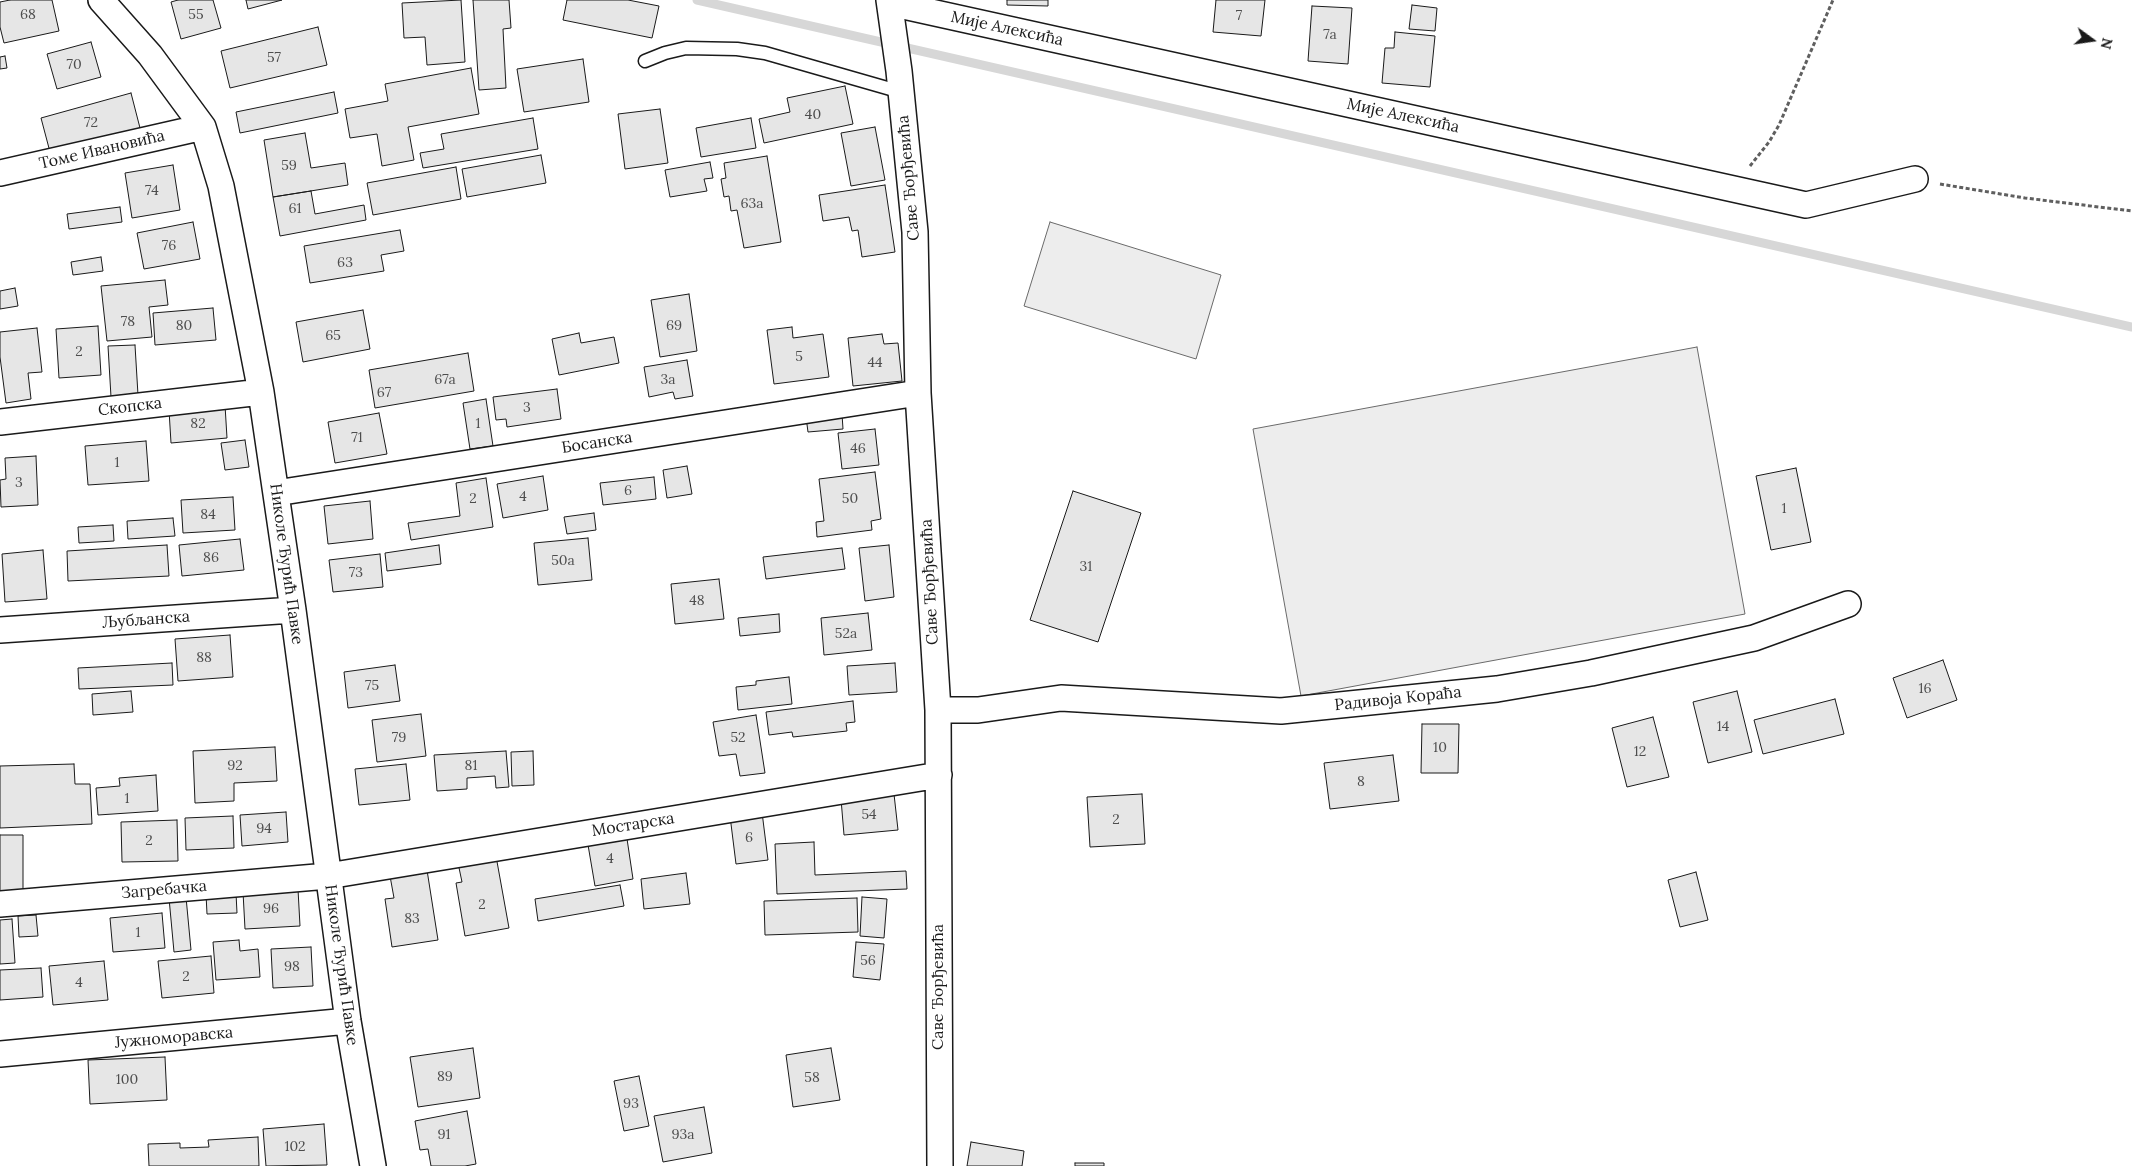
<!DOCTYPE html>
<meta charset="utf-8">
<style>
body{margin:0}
#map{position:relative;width:2132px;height:1166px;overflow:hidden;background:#fff;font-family:Lora,serif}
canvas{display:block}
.north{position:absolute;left:2067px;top:15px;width:50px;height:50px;-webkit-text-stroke:4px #fff;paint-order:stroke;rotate:104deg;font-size:14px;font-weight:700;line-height:20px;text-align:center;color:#1a1a1a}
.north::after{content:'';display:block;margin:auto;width:18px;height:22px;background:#1a1a1a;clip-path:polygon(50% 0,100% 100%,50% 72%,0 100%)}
</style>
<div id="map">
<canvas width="2132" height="1166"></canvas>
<div class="north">N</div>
</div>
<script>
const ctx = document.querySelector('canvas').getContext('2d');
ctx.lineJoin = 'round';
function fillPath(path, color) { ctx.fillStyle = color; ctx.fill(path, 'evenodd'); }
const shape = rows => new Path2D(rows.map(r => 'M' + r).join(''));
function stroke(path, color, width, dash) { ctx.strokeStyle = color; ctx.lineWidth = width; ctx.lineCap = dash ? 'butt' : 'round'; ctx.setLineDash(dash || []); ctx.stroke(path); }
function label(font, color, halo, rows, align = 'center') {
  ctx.font = font + ' Lora,serif'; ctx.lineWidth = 4; ctx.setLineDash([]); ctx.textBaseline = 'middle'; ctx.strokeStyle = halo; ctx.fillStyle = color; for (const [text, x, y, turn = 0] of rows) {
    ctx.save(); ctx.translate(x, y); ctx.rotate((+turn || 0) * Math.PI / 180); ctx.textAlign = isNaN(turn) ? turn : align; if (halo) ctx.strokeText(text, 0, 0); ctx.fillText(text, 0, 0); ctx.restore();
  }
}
const built = shape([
 [1050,222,1221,275,1196,359,1024,306,1050,222],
 [1697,347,1745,614,1301,696,1253,429,1697,347]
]);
fillPath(built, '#ededed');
stroke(built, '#6a6a6a', 1);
stroke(shape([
 [697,0,2132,327]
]), '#d7d7d7', 9);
const building = shape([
 [10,0,52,0,59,31,4,43,0,27,0,2,10,0],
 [178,0,213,0,221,28,181,39,171,2,178,0],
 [246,0,282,0,248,9,246,0],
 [461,0,465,62,427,65,425,37,404,38,402,3,461,0],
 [473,0,509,0,511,28,503,29,506,88,479,90,473,0],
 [567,0,628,0,659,6,652,38,563,20,567,0],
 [1007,0,1048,0,1048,6,1007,5,1007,0],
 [1216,0,1265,0,1261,36,1213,32,1216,0],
 [1412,5,1437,8,1435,31,1409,29,1412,5],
 [1312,6,1352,8,1348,64,1308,61,1312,6],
 [318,27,327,65,230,88,221,51,318,27],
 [1395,32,1435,36,1430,87,1382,83,1385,48,1394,48,1395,32],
 [91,42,101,77,57,89,47,54,91,42],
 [5,56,7,68,0,69,0,57,5,56],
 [583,59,589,102,524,112,517,69,583,59],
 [471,68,479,114,408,127,414,160,382,166,377,134,350,138,345,109,388,101,385,84,471,68],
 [845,86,853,124,764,143,759,119,790,112,787,98,845,86],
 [334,92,338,113,240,133,236,112,334,92],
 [131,93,140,128,50,152,41,118,131,93],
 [660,109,668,163,625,169,618,114,660,109],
 [533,118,538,149,423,168,420,153,444,149,441,134,533,118],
 [751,118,756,148,701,157,696,128,751,118],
 [875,127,885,180,851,186,841,133,875,127],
 [305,133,311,168,345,163,348,185,273,197,264,140,305,133],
 [541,155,546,183,467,197,462,169,541,155],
 [767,156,781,242,744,248,737,210,731,211,729,196,724,197,721,179,726,178,724,163,767,156],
 [710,162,713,178,704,179,707,191,670,197,665,170,710,162],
 [173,165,180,210,132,218,125,173,173,165],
 [456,167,461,199,373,215,367,183,456,167],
 [885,185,895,252,862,257,858,230,852,231,849,217,823,221,819,195,885,185],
 [311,191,315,214,364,205,366,220,280,236,273,197,311,191],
 [120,207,122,222,69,229,67,214,120,207],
 [193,222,200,259,144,269,137,233,193,222],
 [400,230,404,251,381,255,384,271,310,283,304,246,400,230],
 [101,257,103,271,73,275,71,262,101,257],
 [165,280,168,305,149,307,152,337,107,341,101,286,165,280],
 [15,288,18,306,0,309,0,291,15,288],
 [689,294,697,351,660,357,651,300,689,294],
 [213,308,216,340,155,345,153,313,213,308],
 [363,310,370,349,303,362,296,322,363,310],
 [98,326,101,375,59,378,56,329,98,326],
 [792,327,793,338,823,334,829,377,774,384,767,330,792,327],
 [37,328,42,372,28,373,31,399,6,403,0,357,0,332,37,328],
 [579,333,581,343,614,337,619,363,559,375,552,339,579,333],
 [882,334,884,344,898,343,902,381,853,386,848,338,882,334],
 [135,345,138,395,111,397,108,346,135,345],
 [468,353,474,391,375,408,369,370,468,353],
 [687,360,693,396,675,399,673,392,649,397,644,367,687,360],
 [557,389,561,419,507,427,506,419,496,420,493,397,557,389],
 [486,399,493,446,470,449,463,403,486,399],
 [225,405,227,438,171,443,169,410,225,405],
 [379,413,387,454,335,463,328,422,379,413],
 [842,414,843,429,808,432,806,417,842,414],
 [875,429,879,465,842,469,838,433,875,429],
 [245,440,249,467,225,470,221,443,245,440],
 [146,441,149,481,88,485,85,446,146,441],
 [36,456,38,505,1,507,0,480,6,479,5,458,36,456],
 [687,466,692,494,667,498,663,470,687,466],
 [1796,468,1811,542,1771,550,1756,476,1796,468],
 [875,472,881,519,871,521,872,530,817,537,816,522,824,521,819,479,875,472],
 [543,476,548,510,503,518,497,484,543,476],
 [654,477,656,499,603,505,600,483,654,477],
 [486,478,493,527,411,540,408,523,460,516,456,483,486,478],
 [1073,491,1141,513,1098,642,1030,620,1073,491],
 [233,497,235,530,183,533,181,500,233,497],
 [370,501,373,539,328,544,324,506,370,501],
 [594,513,596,530,567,534,564,517,594,513],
 [173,518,175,536,128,539,127,521,173,518],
 [113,525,114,541,79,543,78,527,113,525],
 [588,538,592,580,538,585,534,543,588,538],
 [240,539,244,570,182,576,179,545,240,539],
 [167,545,169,576,68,581,67,551,167,545],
 [439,545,441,564,387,571,385,553,439,545],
 [889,545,894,597,865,601,859,548,889,545],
 [842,548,845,569,766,579,763,557,842,548],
 [43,550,47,599,5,602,2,554,43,550],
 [380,554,383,587,333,592,329,560,380,554],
 [719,579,724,619,675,624,671,584,719,579],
 [868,613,872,650,824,655,821,618,868,613],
 [779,614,780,632,740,636,738,618,779,614],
 [230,635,233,677,178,681,175,639,230,635],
 [1943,660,1957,700,1907,718,1893,678,1943,660],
 [172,663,173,685,79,689,78,668,172,663],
 [895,663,897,692,849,695,847,666,895,663],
 [395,665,400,701,348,708,344,672,395,665],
 [789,677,792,704,738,710,736,687,756,685,756,681,789,677],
 [131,691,133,712,93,715,92,694,131,691],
 [1737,691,1752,752,1708,763,1693,702,1737,691],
 [1835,699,1844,734,1763,754,1754,720,1835,699],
 [853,701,855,722,846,723,847,731,793,737,792,732,769,735,766,712,853,701],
 [421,714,426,756,377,762,372,720,421,714],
 [756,715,765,773,740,776,736,754,719,756,713,722,756,715],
 [1653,717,1669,777,1627,787,1612,728,1653,717],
 [1422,724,1459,724,1458,773,1421,773,1422,724],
 [275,747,277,781,234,783,234,801,195,803,193,751,275,747],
 [506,751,509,787,496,788,495,776,467,778,467,789,437,791,434,755,506,751],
 [533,751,534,785,512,786,511,752,533,751],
 [1393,755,1399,801,1330,809,1324,763,1393,755],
 [74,764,75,784,90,784,92,824,0,828,0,766,74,764],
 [406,764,410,800,359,805,355,769,406,764],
 [156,775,158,811,98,815,96,788,120,786,119,778,156,775],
 [894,794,898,830,844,835,841,799,894,794],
 [1142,794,1145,844,1090,847,1087,797,1142,794],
 [286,812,288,842,242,846,240,815,286,812],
 [762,812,768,860,736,864,730,816,762,812],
 [233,816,234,848,186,850,185,818,233,816],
 [177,820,178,861,122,862,121,822,177,820],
 [626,832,633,879,595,886,587,839,626,832],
 [0,835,23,835,23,893,0,893,0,835],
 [814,842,815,875,906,871,907,889,777,894,775,844,814,842],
 [496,856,509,928,465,936,456,883,462,882,458,863,496,856],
 [427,870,438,940,392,947,385,899,394,898,390,876,427,870],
 [1696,872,1708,920,1680,927,1668,880,1696,872],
 [686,873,690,904,644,909,641,879,686,873],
 [620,885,624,906,538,921,535,899,620,885],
 [298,889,300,926,245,929,243,892,298,889],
 [236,893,237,913,207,914,206,894,236,893],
 [186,897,191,950,174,952,169,898,186,897],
 [862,897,887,899,884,938,860,936,862,897],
 [857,898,858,932,765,935,764,901,857,898],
 [162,913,165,948,113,952,110,918,162,913],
 [36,915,38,936,19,937,18,916,36,915],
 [12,919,15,963,0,964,0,920,12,919],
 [239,940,240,951,258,949,260,977,216,980,213,942,239,940],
 [856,942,884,944,880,980,853,977,856,942],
 [311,947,313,986,273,988,271,949,311,947],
 [211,956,214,993,162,998,158,961,211,956],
 [104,961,108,1000,53,1005,49,966,104,961],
 [41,968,43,997,0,1000,0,970,41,968],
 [473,1048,480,1098,418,1107,410,1057,473,1048],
 [831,1048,840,1100,793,1107,786,1055,831,1048],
 [165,1057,167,1100,90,1104,88,1060,165,1057],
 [639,1076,649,1126,624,1131,614,1081,639,1076],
 [704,1107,712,1153,663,1162,654,1116,704,1107],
 [467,1111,476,1164,465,1166,431,1166,428,1149,420,1150,415,1121,467,1111],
 [324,1124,327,1165,266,1166,263,1129,324,1124],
 [258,1137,259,1166,149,1166,148,1144,180,1143,180,1148,209,1147,208,1140,258,1137],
 [971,1142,1024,1151,1022,1166,967,1166,971,1142],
 [1075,1163,1104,1163,1104,1166,1075,1166,1075,1163]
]);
fillPath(building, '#e6e6e6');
stroke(building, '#1a1a1a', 1);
const lane = shape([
 [645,61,665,53,686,48,737,49,765,53,901,92]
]);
const street = shape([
 [101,0,150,55,203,127,221,186,261,392,293,610,348,1021,373,1166],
 [889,0,899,71,915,232,918,393,938,710,940,1166],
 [890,3,1806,205,1915,179],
 [0,173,203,127],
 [0,422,261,392],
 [276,493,918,393],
 [0,630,293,610],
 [938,710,978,710,1061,698,1281,711,1497,689,1591,673,1754,638,1848,604],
 [0,904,328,876,939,775],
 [0,1054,348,1021]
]);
stroke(lane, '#1a1a1a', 15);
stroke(street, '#1a1a1a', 28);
stroke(shape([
 [1750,166,1769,142,1779,125,1833,0],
 [1940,184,2025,198,2132,211]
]), '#5f5f5f', 3, [4, 2.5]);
stroke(lane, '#fff', 12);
stroke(street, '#fff', 25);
label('14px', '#4d4d4d', null, [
 ["68",28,15],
 ["55",196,15],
 ["7",1239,16],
 ["7a",1330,35],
 ["57",274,58],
 ["70",74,65],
 ["40",813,115],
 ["72",91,123],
 ["59",289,166],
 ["74",152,191],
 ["63a",752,204],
 ["61",295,209],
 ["76",169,246],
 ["63",345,263],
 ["78",128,322],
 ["80",184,326],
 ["69",674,326],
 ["65",333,336],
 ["2",79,352],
 ["5",799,357],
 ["44",875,363],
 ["67a",445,380],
 ["3a",668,380],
 ["67",384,393],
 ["3",527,408],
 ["82",198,424],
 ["1",478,424],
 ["71",357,438],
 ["46",858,449],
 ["1",117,463],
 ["3",19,483],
 ["6",628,491],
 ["4",523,497],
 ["2",473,499],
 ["50",850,499],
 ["1",1784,509],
 ["84",208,515],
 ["86",211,558],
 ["50a",563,561],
 ["31",1086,567],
 ["73",356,573],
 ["48",697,601],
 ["52a",846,634],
 ["88",204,658],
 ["75",372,686],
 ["16",1925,689],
 ["14",1723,727],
 ["79",399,738],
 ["52",738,738],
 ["10",1440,748],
 ["12",1640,752],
 ["92",235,766],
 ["81",471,766],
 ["8",1361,782],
 ["1",127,799],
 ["54",869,815],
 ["2",1116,820],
 ["94",264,829],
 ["6",749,838],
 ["2",149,841],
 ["4",610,859],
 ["2",482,905],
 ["96",271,909],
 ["83",412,919],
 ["1",138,933],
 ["56",868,961],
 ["98",292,967],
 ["2",186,977],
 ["4",79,983],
 ["89",445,1077],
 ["58",812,1078],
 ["100",127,1080],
 ["93",631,1104],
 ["91",444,1135],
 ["93a",683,1135],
 ["102",295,1147]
]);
label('16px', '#1a1a1a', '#fff', [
 ["Мије Алексића",1007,29,12],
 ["Мије Алексића",1403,116,12],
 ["Томе Ивановића",102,150,-13],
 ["Саве Ђорђевића",909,178,-95],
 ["Скопска",130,407,-7],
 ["Босанска",597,443,-9],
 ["Николе Ђурић Павке",286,564,82],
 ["Саве Ђорђевића",930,582,-93],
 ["Љубљанска",146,620,-4],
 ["Радивоја Кораћа",1398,699,-6],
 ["Мостарска",633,825,-9],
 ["Загребачка",164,890,-5],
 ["Николе Ђурић Павке",341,965,82],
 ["Саве Ђорђевића",938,987,-90],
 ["Јужноморавска",174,1038,-5]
]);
</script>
